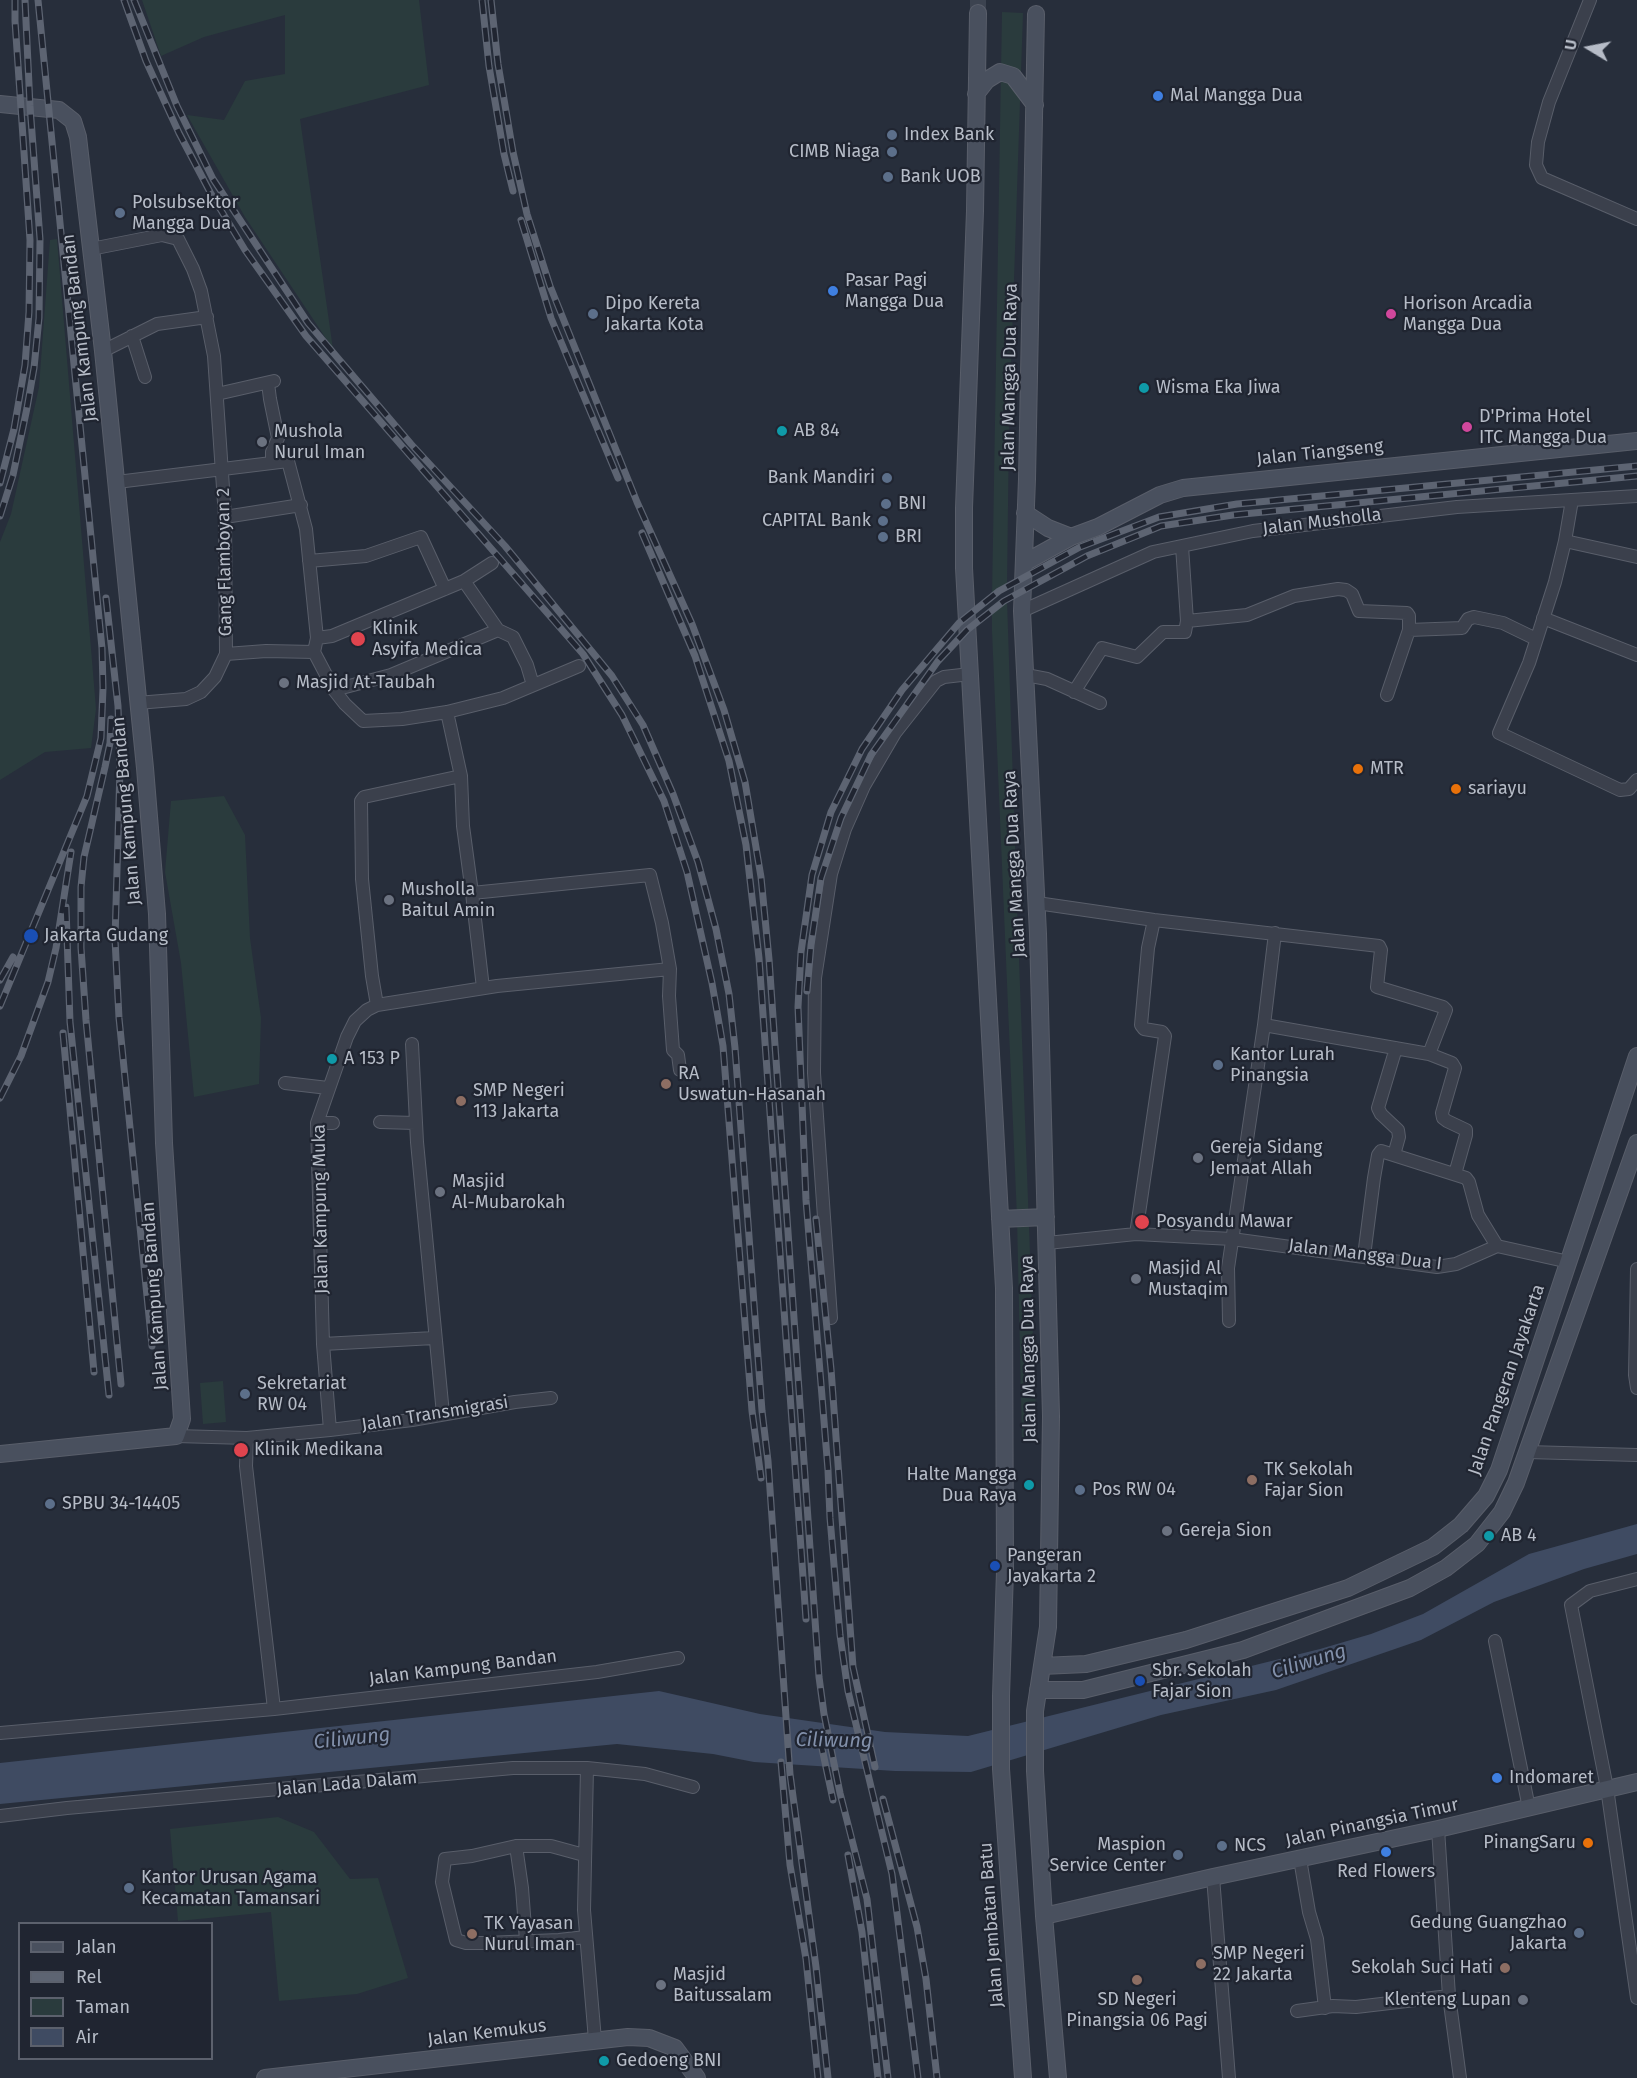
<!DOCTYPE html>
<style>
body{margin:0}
#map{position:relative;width:1637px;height:2078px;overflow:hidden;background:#272e3b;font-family:"Fira Sans",sans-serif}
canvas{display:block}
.legend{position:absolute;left:18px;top:1922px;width:195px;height:138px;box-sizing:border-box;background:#202531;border:2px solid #5c616d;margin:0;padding:8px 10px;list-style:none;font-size:18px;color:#b6bcc7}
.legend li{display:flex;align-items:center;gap:12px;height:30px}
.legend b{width:30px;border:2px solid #5c616d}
.north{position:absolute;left:1559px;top:18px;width:60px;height:60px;-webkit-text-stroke:4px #202531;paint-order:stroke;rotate:280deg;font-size:16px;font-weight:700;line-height:24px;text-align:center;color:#b6bcc7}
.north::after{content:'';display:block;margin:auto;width:21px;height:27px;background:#b6bcc7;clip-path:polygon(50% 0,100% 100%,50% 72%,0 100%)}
</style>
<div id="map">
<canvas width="1637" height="2078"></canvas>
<ul class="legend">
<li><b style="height:8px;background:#49505e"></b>Jalan</li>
<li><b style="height:8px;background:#5d6472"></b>Rel</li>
<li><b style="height:16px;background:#2a3b3d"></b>Taman</li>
<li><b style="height:16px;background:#3f4b62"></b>Air</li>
</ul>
<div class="north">U</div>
</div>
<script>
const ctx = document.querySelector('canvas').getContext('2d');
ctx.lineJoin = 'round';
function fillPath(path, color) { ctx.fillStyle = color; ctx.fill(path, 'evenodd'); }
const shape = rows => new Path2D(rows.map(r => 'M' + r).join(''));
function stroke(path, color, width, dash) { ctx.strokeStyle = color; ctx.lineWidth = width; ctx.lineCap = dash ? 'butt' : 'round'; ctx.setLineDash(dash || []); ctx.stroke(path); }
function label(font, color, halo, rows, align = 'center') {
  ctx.font = font + ' "Fira Sans",sans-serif'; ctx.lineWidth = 4.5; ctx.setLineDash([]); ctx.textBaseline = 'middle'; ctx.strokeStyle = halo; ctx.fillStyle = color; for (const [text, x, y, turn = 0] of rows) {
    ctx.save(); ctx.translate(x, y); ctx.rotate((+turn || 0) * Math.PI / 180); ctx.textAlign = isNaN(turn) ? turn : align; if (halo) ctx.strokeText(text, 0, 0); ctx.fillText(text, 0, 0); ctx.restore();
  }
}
fillPath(shape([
 [142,0,419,0,429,85,300,119,333,349,245,217,187,115,224,120,245,81,285,74,285,15,204,37,161,56],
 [1002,12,1023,13,1009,427,1007,586,992,597],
 [57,239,96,709,91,748,45,752,0,780,0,542,11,514,39,387,50,240],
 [1007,599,1017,906,1037,1441,1022,1442,1017,1218,992,631,992,610],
 [224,796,245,835,250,938,261,1018,259,1084,194,1097,181,963,165,872,171,801],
 [223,1381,226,1422,203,1424,200,1383],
 [278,1817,314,1832,350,1879,378,1878,408,1978,357,1994,279,2001,271,1912,178,1921,170,1829]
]), '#2a3b3d');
fillPath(shape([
 [1637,1524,1637,1554,1584,1569,1494,1602,1421,1640,1276,1690,1161,1715,971,1772,895,1771,754,1762,713,1754,617,1744,0,1804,0,1763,659,1691,760,1714,885,1732,968,1736,1320,1649,1371,1634,1423,1614,1529,1554]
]), '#3f4b62');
stroke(shape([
 [978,13,978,0]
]), '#3c4350', 16, [16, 8]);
const street = shape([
 [1590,0,1549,102,1538,142,1536,165,1542,178,1637,219],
 [91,249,162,235,178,239,193,269,201,291,214,356,225,517,226,654,215,677,201,692,186,699,137,703],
 [132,336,145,377],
 [103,351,157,324,207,317],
 [268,383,270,399,278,438,272,452,272,462],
 [217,394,274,381],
 [117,482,288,461,306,529,317,638],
 [1572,500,1565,541,1555,582,1529,663,1499,733,1620,790,1629,789,1637,780],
 [225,517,301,505],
 [1565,541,1637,557],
 [1182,546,1187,621],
 [309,561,366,556,421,537,445,589],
 [492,563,464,581,332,636,317,638,314,652,334,690,345,704,363,721,402,719,447,712,503,698,579,666],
 [464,581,498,630,513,637,527,665,533,685],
 [1022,611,1153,552,1253,531,1457,507,1637,496],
 [1543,618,1637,655],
 [226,654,266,651,314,652],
 [1026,675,1047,679,1100,703],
 [334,690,391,675,498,630],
 [1074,692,1102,648,1137,657,1163,632,1185,632,1187,621,1247,615,1294,596,1338,589,1346,590,1352,594,1359,611,1407,613,1409,616,1409,630],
 [1387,695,1409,630,1462,628,1468,619,1474,617,1503,623,1536,639],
 [447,712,461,776,463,826,472,893],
 [1037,903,1154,920,1379,946,1381,950,1377,987,1443,1007,1446,1010,1429,1054,1452,1063,1455,1068,1442,1113,1443,1118,1447,1121,1466,1130,1466,1135,1455,1174],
 [483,988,472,893,650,875,662,923,670,969,669,996,673,1050,678,1055,680,1070],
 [377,1005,372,976,362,879,361,801,364,797,461,776],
 [1264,1025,1429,1054],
 [412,1044,417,1142,443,1414],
 [285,1083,328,1088],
 [380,1122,415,1123],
 [317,1123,333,1123],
 [1394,1155,1399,1137,1398,1130,1381,1114,1378,1108,1396,1048],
 [1136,1234,1165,1036,1162,1032,1144,1029,1141,1025,1148,948,1154,920],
 [1047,1243,1136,1234,1232,1239,1437,1267,1456,1264,1497,1246,1569,1262],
 [1364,1256,1374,1178,1378,1155,1381,1151,1466,1178,1469,1182,1478,1215,1497,1246],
 [1637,1269,1635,1375,1637,1388],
 [831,1318,814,1073,815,978,831,874,845,829,864,786,895,733,936,681,944,677,970,674],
 [1229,1321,1228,1268,1264,1025,1275,933],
 [323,1344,434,1338],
 [330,1430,323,1344,317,1123,347,1037,355,1021,367,1010,377,1005,497,986,670,969],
 [176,1436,247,1438,330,1430,412,1420,515,1402,551,1398],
 [247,1438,246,1466,274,1709],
 [1527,1452,1637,1455],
 [1637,1579,1590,1591,1571,1605,1607,1788,1637,1998],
 [1495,1641,1529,1808],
 [0,1733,274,1709,597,1672,678,1658],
 [587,1768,584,1910,595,2040],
 [0,1816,67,1808,513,1768,587,1768,645,1774,693,1787],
 [1438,1829,1449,1996,1460,2078],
 [516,1846,522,1888,526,1941],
 [584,1855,551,1846,516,1846,472,1856,445,1859,442,1882,456,1940,466,1943,485,1943,559,1940,586,1937],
 [1300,1859,1309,1912,1317,1939,1325,2008],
 [1213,1877,1229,2078],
 [1297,2011,1333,2006,1356,2007,1449,1996]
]);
const secondary = shape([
 [978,13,975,211,964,508,964,568,1004,1288,1005,1571,1001,1696,1001,1769,1023,2078],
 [1036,14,1027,479,1022,611,1038,934,1051,1416,1048,1627,1035,1711,1035,1771,1044,1916,1058,2078],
 [976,94,987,80,1000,72,1013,76,1035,105],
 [0,104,59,110,73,121,78,137,103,351,145,768,157,914,164,1143,182,1419,176,1436,0,1454],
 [1025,513,1048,528,1071,537],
 [1024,563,1071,537,1098,527,1160,495,1183,488,1637,441],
 [1000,1219,1046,1217],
 [1042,1666,1086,1664,1186,1640,1348,1588,1433,1547,1461,1525,1486,1496,1499,1470,1637,1056],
 [1038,1690,1083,1690,1243,1650,1410,1588,1446,1568,1477,1544,1502,1512,1516,1483,1637,1143],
 [1044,1916,1213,1877,1438,1829,1637,1782],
 [265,2078,628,2037,649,2038,675,2048,697,2078]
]);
stroke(street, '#595e6a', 14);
stroke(secondary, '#595e6a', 18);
stroke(street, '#3b404c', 12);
stroke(secondary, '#49505e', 16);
const rail = shape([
 [124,0,146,61,179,133,210,192,245,250,306,336,583,654,622,715,664,801,687,872,712,983,723,1046,752,1411,761,1478],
 [134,0,177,106,213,179,265,258,308,323,411,444,505,546,612,676,643,725,673,794,698,862,716,929,729,994,735,1048,762,1411,768,1461,790,1774,816,1967,828,2078],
 [482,0,489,66,504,154,513,191],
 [491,0,498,64,513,152,527,214,550,286,637,502,692,624,724,710,745,782,761,877,769,959,819,1677,824,1714,840,1793,867,1899,888,2078],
 [521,220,551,318,618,478],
 [0,483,14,429,25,365,29,312,30,240,15,21,15,0],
 [0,516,13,475,27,408,34,368,39,318,40,239,30,106,25,0],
 [642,533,695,656,729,761,746,845,759,958,806,1619],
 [106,598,118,706,120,768,115,939,119,1018,152,1346],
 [111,719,110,743,105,767,84,857,81,887,81,948,86,1020,121,1384],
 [66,907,70,1022,109,1395],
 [0,980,13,957],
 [807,991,811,945,821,878,841,818,871,755,938,661,967,630,1004,601,1087,556,1161,526,1233,515,1637,476],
 [0,1006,87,796,101,738,103,688,102,648,38,0],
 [63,1033,94,1372],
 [0,1098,21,1056,48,982,56,948,71,852],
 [816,1219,831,1369,853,1667,875,1767],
 [820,1739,833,1800],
 [781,1762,790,1865,806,1959,818,2078],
 [883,1799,917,1927,926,1979,937,2078],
 [848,1855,862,1932,878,2078],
 [918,2078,892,1874,848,1691,840,1635,830,1518,828,1470,806,1200,798,1007,801,952,812,875,831,812,862,749,902,690,959,623,999,591,1080,547,1159,517,1237,504,1637,466]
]);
stroke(rail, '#5d6472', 7);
stroke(rail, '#202531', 4.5, [14]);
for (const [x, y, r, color] of [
 [1158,96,6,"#3f7fe0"],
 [892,135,6,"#5c6f8a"],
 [892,152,6,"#5c6f8a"],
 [888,177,6,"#5c6f8a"],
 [120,213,6,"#5c6f8a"],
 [833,291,6,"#3f7fe0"],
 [593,314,6,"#5c6f8a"],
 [1391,314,6,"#d1479c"],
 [1144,388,6,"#0f9aa8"],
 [1467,427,6,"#d1479c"],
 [782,431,6,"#0f9aa8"],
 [262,442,6,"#6b7280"],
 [887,478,6,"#5c6f8a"],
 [886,504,6,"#5c6f8a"],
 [883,521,6,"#5c6f8a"],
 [883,537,6,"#5c6f8a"],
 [358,639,8,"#e0444e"],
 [284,683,6,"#6b7280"],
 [1358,769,6,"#e8710a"],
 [1456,789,6,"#e8710a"],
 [389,900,6,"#6b7280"],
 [31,936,8,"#1a4fb4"],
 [332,1059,6,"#0f9aa8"],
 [1218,1065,6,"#5c6f8a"],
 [666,1084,6,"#8d6e63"],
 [461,1101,6,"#8d6e63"],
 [1198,1158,6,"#6b7280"],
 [440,1192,6,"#6b7280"],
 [1142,1222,8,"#e0444e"],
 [1136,1279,6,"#6b7280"],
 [245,1394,6,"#5c6f8a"],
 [241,1450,8,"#e0444e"],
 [1252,1480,6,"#8d6e63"],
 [1029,1485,6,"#0f9aa8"],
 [1080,1490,6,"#5c6f8a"],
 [50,1504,6,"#5c6f8a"],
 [1167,1531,6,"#6b7280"],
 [1489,1536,6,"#0f9aa8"],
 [995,1566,6,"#1a4fb4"],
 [1140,1681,6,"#1a4fb4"],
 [1497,1778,6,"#3f7fe0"],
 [1588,1843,6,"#e8710a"],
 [1222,1846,6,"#5c6f8a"],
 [1386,1852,6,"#3f7fe0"],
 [1178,1855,6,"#5c6f8a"],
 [129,1888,6,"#5c6f8a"],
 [1579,1933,6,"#5c6f8a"],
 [472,1934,6,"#8d6e63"],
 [1201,1964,6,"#8d6e63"],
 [1505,1968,6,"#8d6e63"],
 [1137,1980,6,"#8d6e63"],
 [661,1985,6,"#6b7280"],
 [1523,2000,6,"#6b7280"],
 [604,2061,6,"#0f9aa8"]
]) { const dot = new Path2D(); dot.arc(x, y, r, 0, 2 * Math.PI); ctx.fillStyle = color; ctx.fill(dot); stroke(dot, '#202531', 2); }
label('18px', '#b6bcc7', '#202531', [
 ["Mal Mangga Dua",1170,96],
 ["Index Bank",904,135],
 ["CIMB Niaga",880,152,"right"],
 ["Bank UOB",900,177],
 ["Polsubsektor",132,203],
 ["Mangga Dua",132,224],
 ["Pasar Pagi",845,281],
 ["Mangga Dua",845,302],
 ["Dipo Kereta",605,304],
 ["Jakarta Kota",605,325],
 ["Horison Arcadia",1403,304],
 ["Mangga Dua",1403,325],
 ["Wisma Eka Jiwa",1156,388],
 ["D'Prima Hotel",1479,417],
 ["ITC Mangga Dua",1479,438],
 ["AB 84",794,431],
 ["Mushola",274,432],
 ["Nurul Iman",274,453],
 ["Bank Mandiri",875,478,"right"],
 ["BNI",898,504],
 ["CAPITAL Bank",871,521,"right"],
 ["BRI",895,537],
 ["Klinik",372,629],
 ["Asyifa Medica",372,650],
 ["Masjid At-Taubah",296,683],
 ["MTR",1370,769],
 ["sariayu",1468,789],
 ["Musholla",401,890],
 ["Baitul Amin",401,911],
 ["Jakarta Gudang",44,936],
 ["Kantor Lurah",1230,1055],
 ["Pinangsia",1230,1076],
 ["A 153 P",344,1059],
 ["RA",678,1074],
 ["Uswatun-Hasanah",678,1095],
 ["SMP Negeri",473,1091],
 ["113 Jakarta",473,1112],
 ["Gereja Sidang",1210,1148],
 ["Jemaat Allah",1210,1169],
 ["Masjid",452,1182],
 ["Al-Mubarokah",452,1203],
 ["Posyandu Mawar",1156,1222],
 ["Masjid Al",1148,1269],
 ["Mustaqim",1148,1290],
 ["Sekretariat",257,1384],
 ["RW 04",257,1405],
 ["Klinik Medikana",254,1450],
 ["TK Sekolah",1264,1470],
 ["Fajar Sion",1264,1491],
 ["Halte Mangga",1017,1475,"right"],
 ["Dua Raya",1017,1496,"right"],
 ["Pos RW 04",1092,1490],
 ["SPBU 34-14405",62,1504],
 ["Gereja Sion",1179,1531],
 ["AB 4",1501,1536],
 ["Pangeran",1007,1556],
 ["Jayakarta 2",1007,1577],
 ["Sbr. Sekolah",1152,1671],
 ["Fajar Sion",1152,1692],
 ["Indomaret",1509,1778],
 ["PinangSaru",1576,1843,"right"],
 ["Maspion",1166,1845,"right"],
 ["Service Center",1166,1866,"right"],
 ["NCS",1234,1846],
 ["Red Flowers",1386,1872,"center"],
 ["Kantor Urusan Agama",141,1878],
 ["Kecamatan Tamansari",141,1899],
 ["Gedung Guangzhao",1567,1923,"right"],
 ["Jakarta",1567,1944,"right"],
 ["TK Yayasan",484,1924],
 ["Nurul Iman",484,1945],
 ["SMP Negeri",1213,1954],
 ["22 Jakarta",1213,1975],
 ["Sekolah Suci Hati",1493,1968,"right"],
 ["Masjid",673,1975],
 ["Baitussalam",673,1996],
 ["SD Negeri",1137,2000,"center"],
 ["Pinangsia 06 Pagi",1137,2021,"center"],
 ["Klenteng Lupan",1511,2000,"right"],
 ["Gedoeng BNI",616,2061]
], 'left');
label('18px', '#b6bcc7', '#202531', [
 ["Jalan Kampung Bandan",80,328,-97],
 ["Jalan Mangga Dua Raya",1010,377,-89],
 ["Jalan Tiangseng",1320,453,-6],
 ["Jalan Musholla",1322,522,-7],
 ["Gang Flamboyan 2",225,562,-91],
 ["Jalan Kampung Bandan",127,811,-95],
 ["Jalan Mangga Dua Raya",1015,864,-93],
 ["Jalan Kampung Muka",321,1209,-91],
 ["Jalan Mangga Dua I",1365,1255,7],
 ["Jalan Kampung Bandan",155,1296,-94],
 ["Jalan Mangga Dua Raya",1029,1349,-91],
 ["Jalan Pangeran Jayakarta",1507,1380,-71],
 ["Jalan Transmigrasi",435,1414,-9],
 ["Jalan Kampung Bandan",463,1668,-7],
 ["Jalan Lada Dalam",347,1784,-5],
 ["Jalan Pinangsia Timur",1372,1823,-12],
 ["Jalan Jembatan Batu",992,1925,-94],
 ["Jalan Kemukus",487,2033,-7]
]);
label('italic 20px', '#8290aa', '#202531', [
 ["Ciliwung",1309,1662,-17],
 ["Ciliwung",352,1739,-6],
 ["Ciliwung",834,1741,1]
]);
</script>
